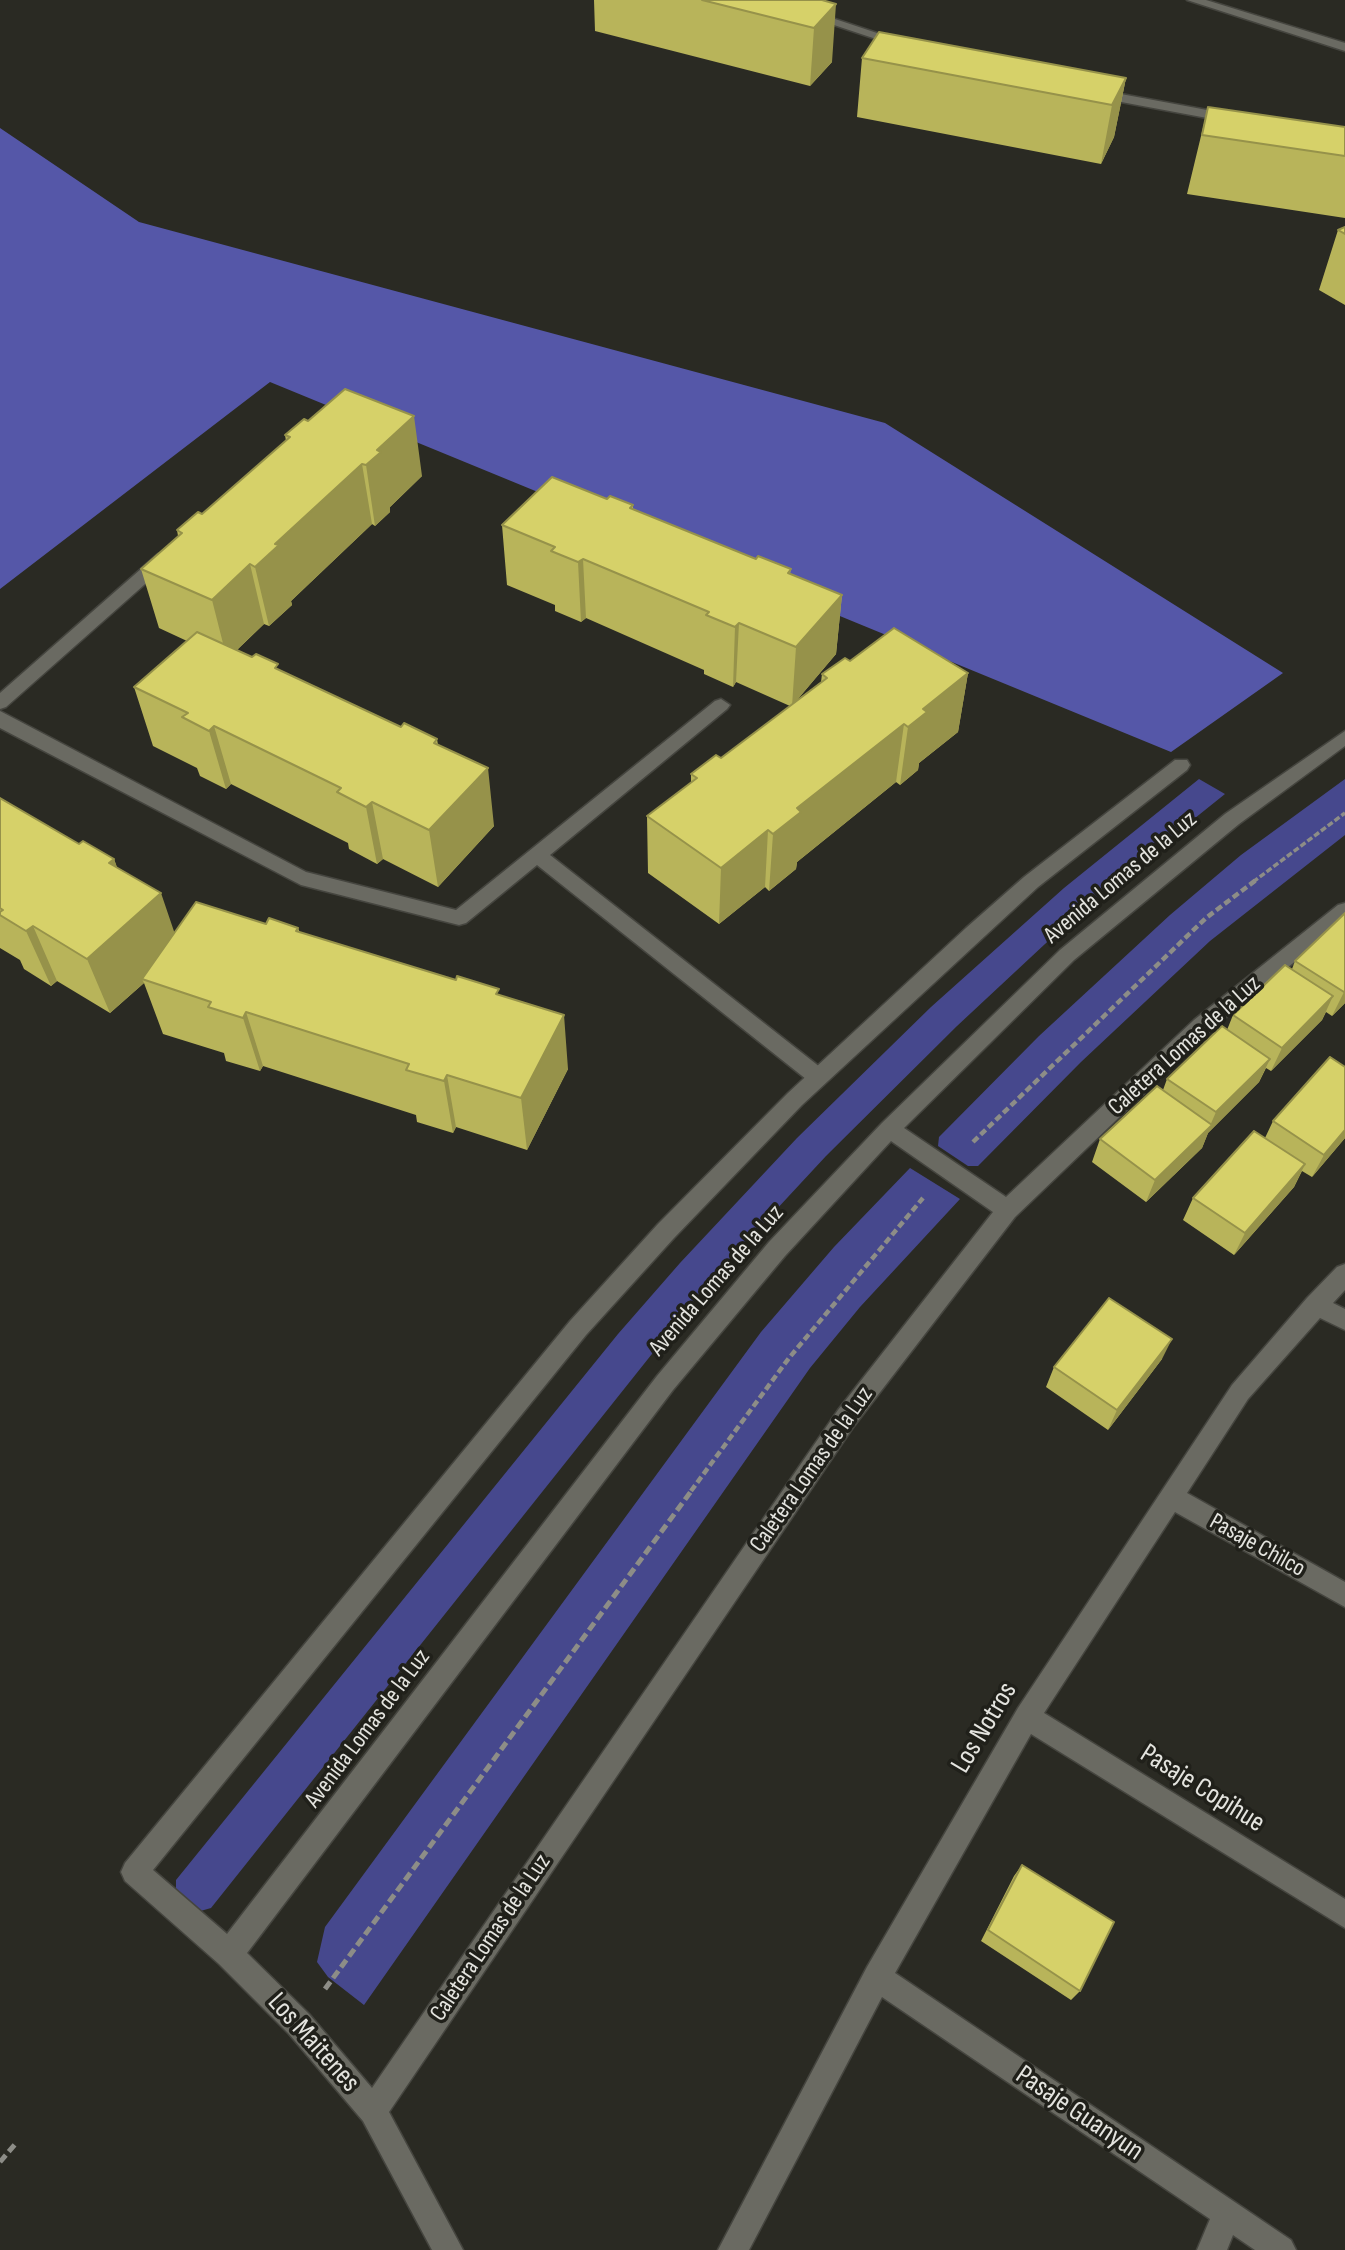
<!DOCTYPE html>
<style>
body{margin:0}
canvas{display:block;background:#2a2a23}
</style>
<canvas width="1345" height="2250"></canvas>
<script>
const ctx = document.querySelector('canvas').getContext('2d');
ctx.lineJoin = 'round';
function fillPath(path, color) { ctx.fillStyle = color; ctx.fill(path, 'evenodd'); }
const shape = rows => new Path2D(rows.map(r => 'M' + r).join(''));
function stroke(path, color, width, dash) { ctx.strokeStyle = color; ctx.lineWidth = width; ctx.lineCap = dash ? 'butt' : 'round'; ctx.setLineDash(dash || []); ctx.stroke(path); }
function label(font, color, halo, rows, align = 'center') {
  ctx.font = font + ' "Sofia Sans Condensed",sans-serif'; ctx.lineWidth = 7; ctx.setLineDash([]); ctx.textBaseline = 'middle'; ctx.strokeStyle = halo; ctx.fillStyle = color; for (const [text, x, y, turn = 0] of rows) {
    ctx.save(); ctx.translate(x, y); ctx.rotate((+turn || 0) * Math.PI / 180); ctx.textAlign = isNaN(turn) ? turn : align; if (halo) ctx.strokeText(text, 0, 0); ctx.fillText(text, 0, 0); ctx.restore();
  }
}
fillPath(shape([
 [1199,779,1225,794,1089,903,957,1026,826,1156,710,1281,211,1908,197,1912,176,1896,176,1880,618,1334,680,1263,797,1138,931,1007,1064,888],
 [1345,779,1345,835,1210,941,1081,1062,978,1166,968,1166,938,1146,939,1137,1039,1036,1170,915,1241,855],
 [910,1168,960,1199,860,1307,810,1368,364,2005,328,1977,317,1962,325,1927,761,1332,834,1247]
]), '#46488d');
fillPath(shape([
 [0,128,139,222,885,423,1283,673,1171,752,270,382,0,589]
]), '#5557a8');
const lane = shape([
 [759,0,778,0,910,44,900,47,759,0],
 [1187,0,1206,0,1345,43,1345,51,1187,0],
 [1094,89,1234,115,1241,119,1234,123,1089,96,1087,93,1094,89],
 [164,553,170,554,170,562,6,707,0,709,0,693,158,554,164,553],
 [721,699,730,705,727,709,550,855,825,1071,828,1077,825,1083,818,1085,811,1083,537,865,466,923,459,925,301,885,0,728,0,711,306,872,456,910,715,701,721,699]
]);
const street = shape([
 [1345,731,1345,746,1239,824,1074,960,904,1128,1006,1197,1194,1020,1338,905,1345,903,1345,921,1208,1032,1015,1217,854,1426,389,2112,463,2250,432,2250,363,2121,289,2034,219,1964,125,1881,121,1872,125,1863,570,1321,658,1224,788,1093,966,928,1024,877,1175,760,1187,760,1190,765,1187,770,1038,887,802,1105,674,1238,586,1335,153,1870,227,1934,657,1376,769,1242,882,1123,1060,950,1225,814,1345,731],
 [891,1141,993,1212,838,1410,372,2088,309,2014,247,1953,673,1390,785,1256,891,1141],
 [1345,1264,1345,1290,1333,1303,1345,1309,1345,1330,1320,1318,1248,1399,1187,1493,1345,1582,1345,1607,1175,1512,1044,1713,1345,1899,1345,1928,1031,1734,895,1973,1291,2240,1296,2250,1255,2250,1233,2235,1227,2250,1197,2250,1210,2219,882,1997,749,2250,718,2250,867,1967,1018,1708,1232,1385,1307,1298,1337,1267,1345,1264]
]);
stroke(lane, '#45453f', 3);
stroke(street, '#45453f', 3);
stroke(shape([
 [1253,882,1345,813]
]), '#8d8d87', 3.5, [6, 2.5]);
stroke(shape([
 [973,1142,1206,918,1256,880],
 [691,1491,789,1358,923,1198]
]), '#8d8d87', 4.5, [7, 3.5]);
stroke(shape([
 [325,1989,692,1490],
 [0,2162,17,2142]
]), '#8d8d87', 5, [9, 4.5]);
fillPath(lane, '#6a6a62');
fillPath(street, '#6a6a62');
fillPath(shape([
 [594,0,822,0,832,62,810,86,595,31],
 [862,58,1126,78,1114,137,1101,164,857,117],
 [1208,107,1345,127,1345,218,1187,194],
 [1345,227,1345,305,1319,290,1338,230],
 [285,435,422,476,390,507,390,512,375,526,372,524,291,601,292,605,269,626,264,624,237,650,401,727,437,739,438,745,494,826,438,887,383,859,377,864,349,849,348,843,231,784,226,789,200,776,197,768,153,746,134,687,187,641,159,628,141,569,178,536,177,530,202,514,286,441],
 [607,499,633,505,633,509,756,559,791,569,790,574,842,595,836,654,797,700,821,682,822,674,850,661,968,673,958,732,919,763,918,770,900,785,896,782,797,862,796,869,769,891,765,887,719,924,648,873,647,816,691,783,691,774,721,758,790,706,736,682,733,687,704,674,704,670,586,618,581,622,555,611,555,605,507,585,502,525],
 [0,798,79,844,114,859,117,868,175,933,266,924,298,928,300,933,500,995,568,1069,527,1150,456,1127,453,1133,417,1122,416,1115,263,1066,260,1071,226,1061,224,1053,163,1034,144,983,110,1013,57,981,51,986,24,969,20,960,0,948],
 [1345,913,1345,1003,1332,1016,1326,1012,1322,1020,1271,1071,1266,1068,1259,1082,1208,1133,1202,1148,1146,1202,1092,1162,1100,1139,1163,1090,1167,1079,1227,1030,1233,1015,1292,969,1295,961],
 [1273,1121,1345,1138,1312,1177,1302,1171,1294,1187,1234,1255,1183,1220,1193,1198,1265,1138],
 [1162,1359,1108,1430,1046,1387,1054,1367],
 [1022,1865,1080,1991,1071,2000,981,1941,1014,1876]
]), '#b8b45a');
fillPath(shape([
 [836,4,832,62,810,86,814,28],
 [1126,78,1114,137,1101,164,1112,105],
 [414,416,422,476,390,507,390,512,375,526,366,465,377,450],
 [362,464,372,524,291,601,292,605,269,626,255,567,275,544],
 [583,559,586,618,581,622,578,562],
 [250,564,264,624,227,659,212,600],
 [842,595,836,654,792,706,796,647],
 [739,623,736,682,733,687,735,627],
 [968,673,958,732,919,763,918,770,900,785,908,727,923,709],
 [904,724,896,782,797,862,796,869,769,891,773,834,797,808],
 [214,726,231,784,226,789,209,731],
 [488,768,494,826,438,887,429,830],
 [372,802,383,859,377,864,366,807],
 [768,830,765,887,719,924,721,868],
 [114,859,135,915,109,863],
 [161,893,180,949,142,979,144,983,110,1013,87,959],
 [33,926,57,981,51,986,26,931],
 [1345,991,1345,1003,1332,1016,1344,992],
 [1333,996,1322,1020,1271,1071,1282,1048],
 [246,1012,263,1066,260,1071,243,1018],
 [564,1015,568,1069,527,1150,521,1098],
 [1270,1059,1259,1082,1208,1133,1202,1148,1146,1202,1155,1180,1209,1128,1216,1112],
 [447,1075,456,1127,453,1133,444,1081],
 [1345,1130,1345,1138,1312,1177,1324,1155],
 [1305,1164,1294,1187,1234,1255,1245,1233],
 [1172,1339,1162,1359,1108,1430,1117,1410]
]), '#96924a');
const building = shape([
 [702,0,822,0,836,4,814,28,702,0],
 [879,32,1126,78,1112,105,862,58,879,32],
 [1208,107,1345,127,1345,156,1202,135,1208,107],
 [1345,227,1345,234,1338,230,1345,227],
 [345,389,414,416,377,450,381,452,366,465,362,464,275,544,279,545,255,567,250,564,212,600,141,569,182,533,177,530,198,512,202,514,290,437,285,435,304,419,308,421,345,389],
 [552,477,607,499,610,496,633,505,630,508,756,559,758,556,791,569,788,573,842,595,796,647,739,623,735,627,706,615,709,612,583,559,578,562,551,551,555,547,502,525,552,477],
 [894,628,968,673,923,709,927,712,908,727,904,724,797,808,801,812,773,834,768,830,721,868,647,816,697,778,691,774,716,755,721,758,827,678,822,674,845,658,850,661,894,628],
 [197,632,252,657,256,654,278,664,275,668,401,727,404,723,437,739,434,743,488,768,429,830,372,802,366,807,337,792,341,788,214,726,209,731,182,717,188,713,134,687,197,632],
 [0,798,79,844,83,841,114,859,109,863,161,893,87,959,33,926,26,931,0,915,0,912,3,910,0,908,0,798],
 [196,902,266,924,269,918,298,928,296,931,456,980,457,976,499,989,496,994,564,1015,521,1098,447,1075,444,1081,406,1070,409,1064,246,1012,243,1018,208,1007,211,1002,142,979,196,902],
 [1345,913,1345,991,1344,992,1295,961,1345,913],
 [1285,965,1333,996,1282,1048,1233,1015,1285,965],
 [1222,1026,1270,1059,1216,1112,1167,1079,1222,1026],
 [1330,1057,1345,1067,1345,1130,1324,1155,1273,1121,1330,1057],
 [1157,1086,1212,1125,1155,1180,1100,1139,1157,1086],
 [1254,1131,1305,1164,1245,1233,1193,1198,1254,1131],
 [1109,1298,1172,1339,1117,1410,1054,1367,1109,1298],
 [1022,1865,1114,1922,1080,1991,988,1930,1022,1865]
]);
fillPath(building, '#d6d169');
stroke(building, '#96924a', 2);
label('24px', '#e4e4df', '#20201a', [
 ["Avenida Lomas de la Luz",1121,878,-40],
 ["Caletera Lomas de la Luz",1185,1046,-42],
 ["Avenida Lomas de la Luz",717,1281,-49],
 ["Caletera Lomas de la Luz",812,1470,-55],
 ["Pasaje Chilco",1257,1546,29],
 ["Avenida Lomas de la Luz",368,1729,-53],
 ["Caletera Lomas de la Luz",491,1938,-56]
]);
label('28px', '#e4e4df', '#20201a', [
 ["Los Notros",985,1728,-59],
 ["Pasaje Copihue",1202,1789,32],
 ["Los Maitenes",313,2043,48],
 ["Pasaje Guanyun",1079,2114,34]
]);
</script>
